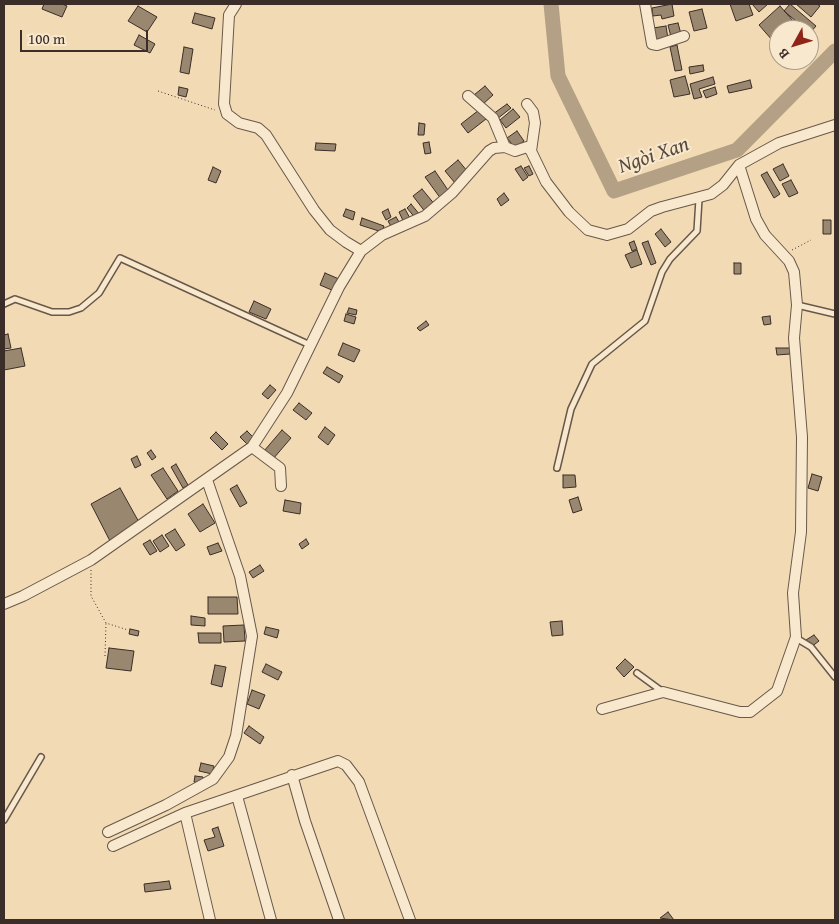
<!DOCTYPE html>
<meta charset="utf-8">
<style>
body{margin:0}
#map{position:relative;width:839px;height:924px;overflow:hidden;background:#f2dbb4;font-family:"Gentium Book Plus",serif}
canvas{display:block}
.frame{position:absolute;inset:0;border:5px solid #3b2d27;pointer-events:none}
.north{position:absolute;left:769px;top:20px;width:50px;height:50px;box-sizing:border-box;background:#f7e8ce;border:1px solid #ac9d8b;border-radius:50%;rotate:231deg;font-size:14px;font-weight:700;line-height:20px;text-align:center;color:#3b2d27}
.north::after{content:'';display:block;margin:auto;width:18px;height:22px;background:#8f2418;clip-path:polygon(50% 0,100% 100%,50% 72%,0 100%)}
.scale{position:absolute;left:20px;top:30px;width:128px;height:22px;box-sizing:border-box;border:2px solid #3b2d27;border-top:0;padding-left:6px;font-size:15px;line-height:18px;white-space:nowrap;color:#3b2d27;-webkit-text-stroke:4px #f7e8ce;paint-order:stroke}
</style>
<div id="map">
<canvas width="839" height="924"></canvas>
<div class="frame"></div>
<div class="north">B</div>
<div class="scale">100 m</div>
</div>
<script>
const ctx = document.querySelector('canvas').getContext('2d');
ctx.lineJoin = 'round';
const shape = rows => new Path2D(rows.map(r => 'M' + r).join(''));
function stroke(path, color, width, dash) { ctx.strokeStyle = color; ctx.lineWidth = width; ctx.lineCap = dash ? 'butt' : 'round'; ctx.setLineDash(dash || []); ctx.stroke(path); }
function fillPath(path, color) { ctx.fillStyle = color; ctx.fill(path, 'evenodd'); }
function label(font, color, halo, rows, align = 'center') {
  ctx.font = font + ' "Gentium Book Plus",serif'; ctx.lineWidth = 4; ctx.setLineDash([]); ctx.textBaseline = 'middle'; ctx.strokeStyle = halo; ctx.fillStyle = color; for (const [text, x, y, turn = 0] of rows) {
    ctx.save(); ctx.translate(x, y); ctx.rotate((+turn || 0) * Math.PI / 180); ctx.textAlign = isNaN(turn) ? turn : align; if (halo) ctx.strokeText(text, 0, 0); ctx.fillText(text, 0, 0); ctx.restore();
  }
}
stroke(shape([
 [551,4,558,76,614,191,737,150,835,51]
]), '#b4a084', 15);
const building = shape([
 [44,4,62,4,67,6,62,17,42,9,44,4],
 [672,4,674,16,662,19,661,15,653,16,652,8,672,4],
 [730,4,749,4,753,15,736,21,730,4],
 [752,4,768,4,759,12,752,4],
 [790,4,816,26,810,33,784,11,790,4],
 [796,4,817,4,820,6,811,17,796,4],
 [138,6,157,17,147,32,128,21,138,6],
 [780,6,801,30,779,30,779,48,759,25,780,6],
 [702,9,707,28,694,31,689,12,702,9],
 [195,13,215,18,212,29,192,23,195,13],
 [678,23,681,34,671,37,668,25,678,23],
 [666,26,668,39,655,41,653,28,666,26],
 [139,35,155,44,150,53,134,45,139,35],
 [677,45,682,70,675,71,670,47,677,45],
 [184,47,193,49,189,74,180,72,184,47],
 [703,65,704,71,690,74,689,67,703,65],
 [685,76,690,94,674,97,670,80,685,76],
 [713,77,715,84,699,89,702,97,694,99,690,84,713,77],
 [750,80,752,88,729,93,727,86,750,80],
 [485,86,493,95,482,105,474,95,485,86],
 [179,87,188,89,186,97,178,95,179,87],
 [715,87,717,94,706,98,703,91,715,87],
 [507,104,511,108,497,119,493,114,507,104],
 [513,109,520,117,506,128,500,120,513,109],
 [479,110,486,119,468,133,461,124,479,110],
 [419,123,425,124,424,135,418,135,419,123],
 [517,131,524,141,515,148,507,138,517,131],
 [429,142,431,153,425,154,423,143,429,142],
 [316,143,336,144,335,151,315,150,316,143],
 [458,160,468,172,455,183,445,171,458,160],
 [783,164,789,176,780,181,773,169,783,164],
 [521,166,528,177,523,181,515,169,521,166],
 [529,166,533,174,529,176,524,168,529,166],
 [213,167,221,171,216,183,208,180,213,167],
 [435,171,450,193,441,199,425,177,435,171],
 [767,172,780,194,774,198,761,175,767,172],
 [791,180,798,193,789,197,782,184,791,180],
 [422,189,436,206,426,213,413,196,422,189],
 [504,193,509,200,501,206,497,199,504,193],
 [411,204,420,215,416,219,407,208,411,204],
 [346,209,355,212,353,220,343,216,346,209],
 [388,209,391,217,386,220,382,212,388,209],
 [405,209,412,222,405,225,399,212,405,209],
 [396,217,401,225,393,230,388,221,396,217],
 [362,218,384,226,382,232,360,225,362,218],
 [823,220,831,220,831,234,823,234,823,220],
 [661,229,671,242,665,247,655,234,661,229],
 [634,241,637,249,632,251,629,243,634,241],
 [648,241,656,263,651,265,642,243,648,241],
 [637,250,642,264,631,268,625,255,637,250],
 [734,263,741,263,741,274,734,274,734,263],
 [325,273,339,279,334,291,320,285,325,273],
 [254,301,271,309,266,319,249,312,254,301],
 [349,308,357,310,356,315,347,313,349,308],
 [346,314,356,317,354,324,344,321,346,314],
 [770,316,771,324,764,325,762,317,770,316],
 [426,321,429,325,420,331,417,328,426,321],
 [8,334,11,348,4,349,4,335,8,334],
 [343,343,360,350,354,362,338,355,343,343],
 [21,348,25,366,4,370,4,351,21,348],
 [776,348,790,348,790,354,777,355,776,348],
 [327,367,343,376,339,383,323,373,327,367],
 [270,385,276,390,268,399,262,394,270,385],
 [299,403,312,413,306,420,293,410,299,403],
 [325,427,335,435,328,445,318,437,325,427],
 [282,430,291,438,273,459,264,451,282,430],
 [247,431,254,438,248,445,240,437,247,431],
 [216,432,228,444,222,450,210,438,216,432],
 [151,450,156,457,152,460,147,453,151,450],
 [137,456,141,465,135,468,131,459,137,456],
 [176,464,188,485,183,488,171,467,176,464],
 [163,468,178,491,167,499,151,475,163,468],
 [812,474,822,477,818,491,808,488,812,474],
 [563,475,575,475,576,487,563,488,563,475],
 [237,485,247,503,240,507,230,489,237,485],
 [120,488,140,524,110,541,91,504,120,488],
 [578,497,582,510,573,513,569,500,578,497],
 [285,500,301,503,300,514,283,511,285,500],
 [203,504,215,523,200,532,188,514,203,504],
 [175,529,185,545,176,551,165,535,175,529],
 [162,535,169,546,160,552,153,541,162,535],
 [306,539,309,544,302,549,299,544,306,539],
 [150,540,157,551,150,555,143,544,150,540],
 [218,543,222,551,210,555,207,547,218,543],
 [260,565,264,571,253,578,249,572,260,565],
 [208,597,237,597,238,614,208,614,208,597],
 [191,616,205,618,205,626,191,625,191,616],
 [562,621,563,635,552,636,550,622,562,621],
 [244,625,245,641,224,642,223,626,244,625],
 [266,627,279,630,277,638,264,634,266,627],
 [130,629,139,631,138,636,129,634,130,629],
 [198,633,221,633,221,643,199,643,198,633],
 [814,635,819,641,811,647,806,640,814,635],
 [109,648,134,651,131,671,106,668,109,648],
 [625,659,634,667,624,677,616,668,625,659],
 [266,664,282,672,278,680,262,672,266,664],
 [215,665,226,667,222,687,211,684,215,665],
 [252,690,265,695,259,709,247,704,252,690],
 [249,726,264,737,260,744,244,733,249,726],
 [201,763,214,766,212,774,199,771,201,763],
 [195,776,203,777,202,783,194,782,195,776],
 [218,827,224,846,208,851,204,840,215,837,212,829,218,827],
 [169,881,171,889,145,892,144,884,169,881],
 [668,912,674,920,660,918,668,912]
]);
fillPath(building, '#9a8770');
stroke(building, '#3b2d27', 1);
const lane = shape([
 [4,304,15,299,52,312,69,312,81,308,99,293,120,258,310,345],
 [797,305,835,314],
 [557,468,571,409,592,364,645,321,662,272,670,259,697,231,699,199],
 [796,638,811,647,835,677],
 [637,673,663,692],
 [4,820,41,757]
]);
const street = shape([
 [236,4,229,15,224,104,227,114,239,123,258,128,266,135,314,210,330,230,346,242,361,251],
 [645,4,652,44,657,45,684,36],
 [468,96,493,118,505,147],
 [527,104,533,112,535,123,531,151],
 [252,447,280,468,281,486],
 [4,604,23,596,91,560,252,447,287,393,339,287,361,251,382,235,425,216,452,193,489,151,494,148,505,147,515,151,527,147,531,151,546,182,569,212,588,230,607,235,628,229,651,211,662,207,711,194,723,185,739,165,779,143,835,125],
 [602,709,663,692,740,712,750,712,777,691,796,637,793,593,801,532,802,437,794,338,797,305,794,272,789,261,765,235,756,219,739,165],
 [292,775,305,821,339,920],
 [237,796,271,920],
 [185,813,210,920],
 [108,832,166,805,213,779,229,757,236,736,252,636,240,576,207,480],
 [113,846,185,813,338,761,346,765,359,782,410,920]
]);
stroke(lane, '#69584a', 8);
stroke(street, '#69584a', 12);
stroke(shape([
 [158,91,215,110],
 [792,250,811,240],
 [91,570,91,596,106,623,128,630],
 [105,656,106,623]
]), '#3b2d27', 1, [1, 2.5]);
stroke(lane, '#f7e8ce', 5);
stroke(street, '#f7e8ce', 10);
label('italic 21px', '#594a3e', '#f7e8ce', [
 ["Ngòi Xan",654,156,-19]
]);
</script>
